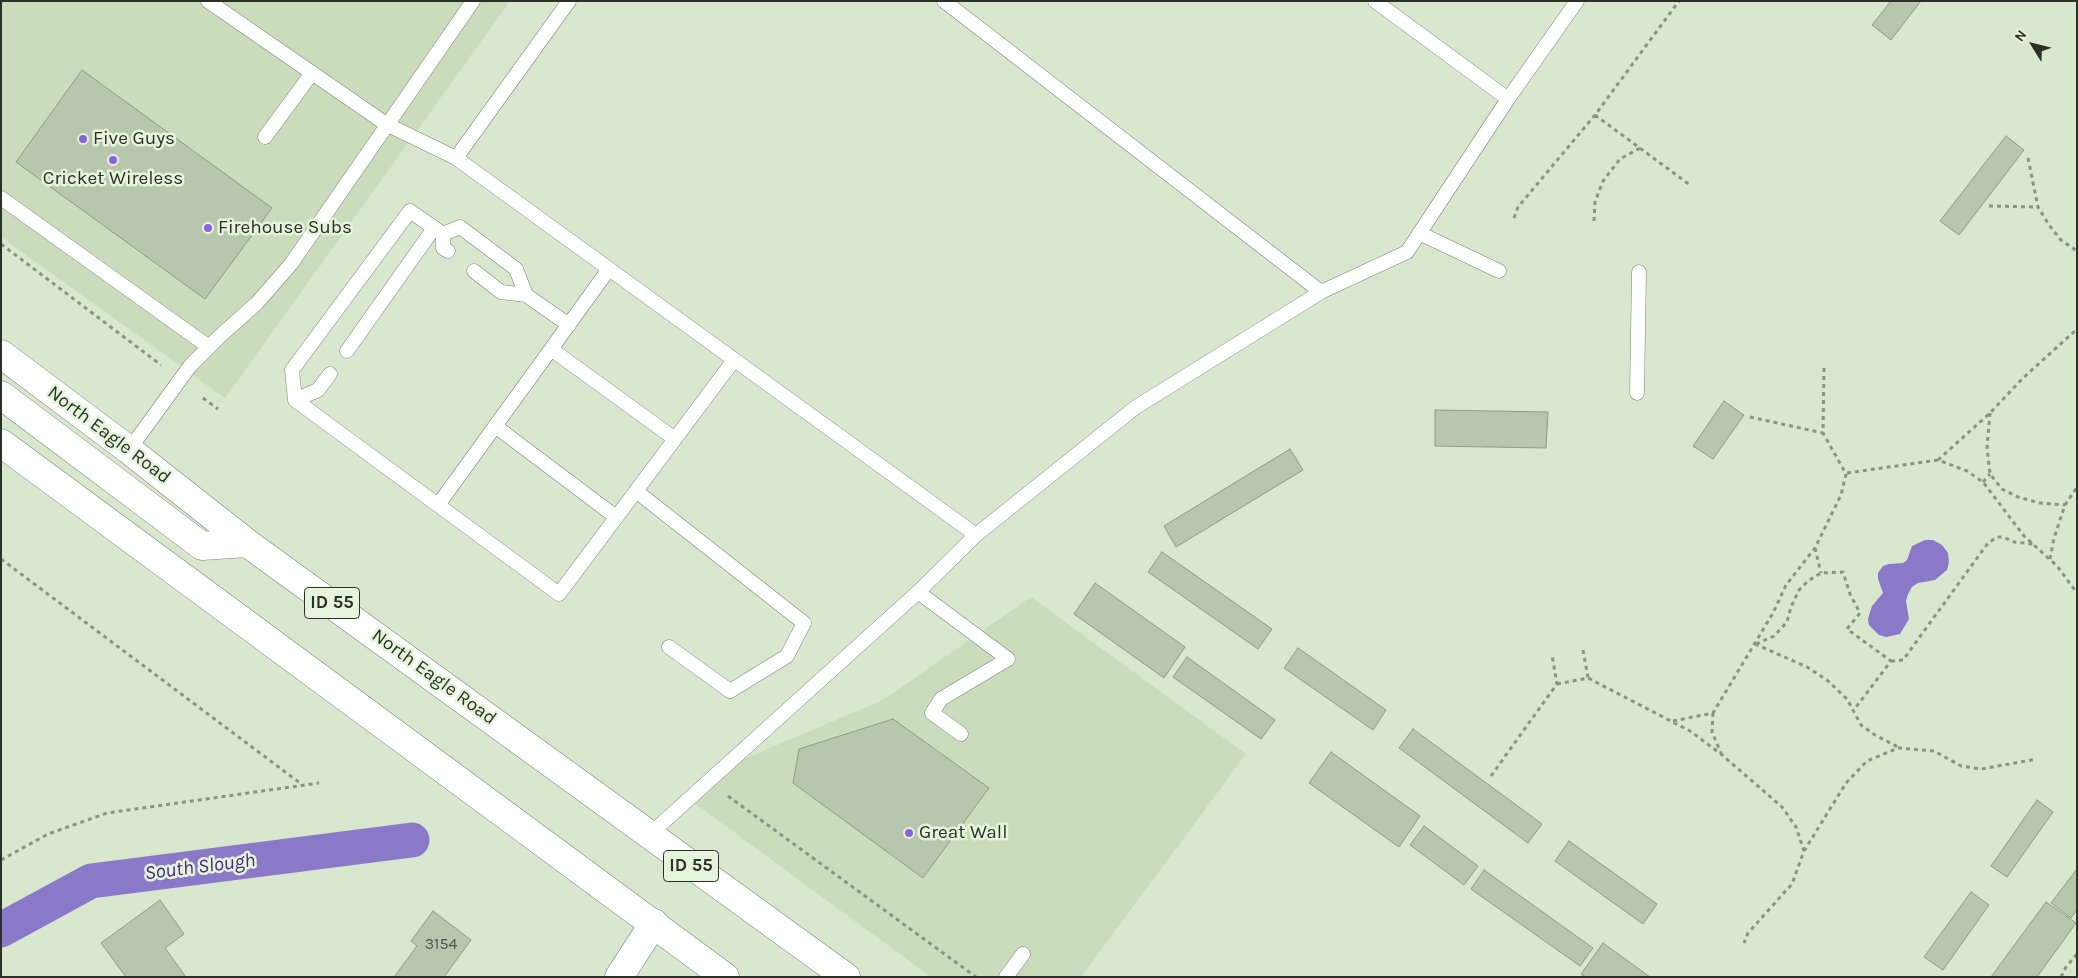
<!DOCTYPE html>
<style>
body{margin:0}
#map{position:relative;width:2078px;height:978px;overflow:hidden;background:#d8e7ce;font-family:Karla,sans-serif}
canvas{display:block}
.frame{position:absolute;inset:0;border:2px solid #2b3127;pointer-events:none}
.north{position:absolute;left:2008px;top:20px;width:50px;height:50px;-webkit-text-stroke:4px #e5f4db;paint-order:stroke;rotate:306deg;font-size:14px;font-weight:700;line-height:20px;text-align:center;color:#2b3127}
.north::after{content:'';display:block;margin:auto;width:18px;height:22px;background:#2b3127;clip-path:polygon(50% 0,100% 100%,50% 72%,0 100%)}
</style>
<div id="map">
<canvas width="2078" height="978"></canvas>
<div class="frame"></div>
<div class="north">N</div>
</div>
<script>
const ctx = document.querySelector('canvas').getContext('2d');
ctx.lineJoin = 'round';
function fillPath(path, color) { ctx.fillStyle = color; ctx.fill(path, 'evenodd'); }
const shape = rows => new Path2D(rows.map(r => 'M' + r).join(''));
function stroke(path, color, width, dash) { ctx.strokeStyle = color; ctx.lineWidth = width; ctx.lineCap = dash ? 'butt' : 'round'; ctx.setLineDash(dash || []); ctx.stroke(path); }
function label(font, color, halo, rows, align = 'center') {
  ctx.font = font + ' Karla,sans-serif'; ctx.lineWidth = 5; ctx.setLineDash([]); ctx.textBaseline = 'middle'; ctx.strokeStyle = halo; ctx.fillStyle = color; for (const [text, x, y, turn = 0] of rows) {
    ctx.save(); ctx.translate(x, y); ctx.rotate((+turn || 0) * Math.PI / 180); ctx.textAlign = isNaN(turn) ? turn : align; if (halo) ctx.strokeText(text, 0, 0); ctx.fillText(text, 0, 0); ctx.restore();
  }
}
fillPath(shape([
 [1,1,510,1,225,398,1,237],
 [1031,597,1246,754,1081,977,931,977,693,802,716,771,883,700]
]), '#cbdcbd');
fillPath(shape([
 [1925,540,1933,540,1942,545,1948,553,1949,562,1947,570,1935,580,1918,583,1912,587,1908,594,1906,601,1909,619,1900,634,1886,637,1879,635,1869,625,1868,619,1872,606,1883,593,1878,579,1878,573,1883,566,1889,564,1903,563,1907,560,1912,546]
]), '#8a79c9');
stroke(shape([
 [1,930,91,881,412,840]
]), '#8a79c9', 35);
const building = shape([
 [1891,1,1921,1,1891,40,1872,25,1891,1],
 [82,70,272,208,205,299,16,162,82,70],
 [2006,136,2024,150,1959,235,1940,221,2006,136],
 [1724,401,1744,415,1713,459,1693,446,1724,401],
 [1435,410,1548,412,1546,448,1435,446,1435,410],
 [1290,449,1303,470,1176,547,1164,526,1290,449],
 [1162,552,1272,629,1258,649,1148,572,1162,552],
 [1095,583,1185,647,1164,678,1074,614,1095,583],
 [1298,648,1386,710,1373,730,1284,668,1298,648],
 [1187,657,1275,720,1261,739,1173,677,1187,657],
 [893,719,989,788,923,878,793,783,799,749,893,719],
 [1413,729,1542,824,1528,843,1399,748,1413,729],
 [1331,752,1420,816,1399,847,1309,783,1331,752],
 [2037,800,2053,812,2007,877,1991,866,2037,800],
 [1424,826,1478,866,1464,885,1410,845,1424,826],
 [1569,841,1657,904,1643,924,1555,861,1569,841],
 [2077,869,2077,910,2071,918,2051,903,2077,869],
 [1484,870,1593,948,1580,966,1471,889,1484,870],
 [1971,892,1989,905,1943,970,1924,957,1971,892],
 [160,900,184,934,165,948,186,977,126,977,101,943,160,900],
 [2046,902,2076,923,2037,977,1991,977,2046,902],
 [433,911,471,940,444,977,394,977,417,946,411,941,433,911],
 [1603,943,1650,977,1586,977,1581,974,1603,943]
]);
fillPath(building, '#b8c6ae');
stroke(building, '#8f9c85', 1);
const lane = shape([
 [208,1,386,124,456,158],
 [569,1,456,158,976,535,1136,407,1321,292],
 [944,1,1321,292,1407,252,1508,99,1577,1],
 [1375,1,1508,99],
 [265,137,312,73],
 [1,198,209,347],
 [1419,233,1499,271],
 [443,234,460,227,516,269,526,295],
 [448,251,443,248,443,234,410,211,292,370,295,400,559,594,734,360],
 [474,271,501,292,526,295,569,325],
 [551,349,675,439],
 [347,351,434,228],
 [1637,393,1639,272],
 [295,400,318,390,330,374],
 [495,426,616,517],
 [129,450,190,366,220,336,257,303,291,264,473,1],
 [636,491,804,623,787,656,730,691,669,647],
 [438,505,609,269],
 [918,592,1008,659,941,699,932,713,961,734],
 [649,835,918,592,976,535],
 [1006,977,1023,954]
]);
const street = shape([
 [619,977,654,923]
]);
const highway = shape([
 [1,354,129,450,247,543,846,977],
 [1,395,202,546,247,543],
 [1,443,725,977]
]);
stroke(lane, '#7b8771', 15);
stroke(street, '#7b8771', 29);
stroke(highway, '#7b8771', 29);
stroke(shape([
 [1595,115,1690,185],
 [2028,158,2038,207,2049,225,2061,240,2077,251],
 [1989,206,2038,207],
 [1514,218,1518,207,1595,115,1679,1],
 [1594,221,1595,202,1603,181,1620,159,1640,148],
 [1,244,161,365],
 [203,398,218,409],
 [1990,413,1987,448,1990,474,2002,489,2018,497,2040,503,2065,505],
 [1750,417,1823,433],
 [1938,460,1990,413,2023,378,2077,329],
 [1847,473,1938,460,1967,471,1983,482,2024,536,2057,566,2077,593],
 [1983,482,1990,474],
 [1815,548,1821,573],
 [1,559,304,786],
 [2050,559,2054,538,2065,505,2077,487],
 [1755,644,1807,667,1827,680,1847,699,1861,725,1875,735,1898,747],
 [1756,644,1774,636,1787,622,1791,607,1799,590,1808,581,1821,573,1843,572,1850,594,1860,613,1847,629,1891,661,1853,711],
 [1583,650,1588,678],
 [1891,661,1903,660,1988,543,1997,537,2003,537,2014,542,2033,544],
 [1557,684,1588,678,1690,731,1721,754,1782,807,1796,827,1804,851,1792,884,1748,933,1744,943],
 [1713,713,1712,732,1721,753],
 [1673,721,1713,713,1773,613,1786,585,1815,548,1841,495,1846,474,1823,433,1824,365],
 [1491,776,1557,684,1552,655],
 [728,796,976,977],
 [1804,851,1846,783,1867,761,1898,748,1934,751,1961,766,1981,769,2037,759],
 [1,860,48,834,107,813,319,783],
 [2061,977,2066,967,2077,954]
]), '#899482', 3, [4, 4]);
stroke(lane, '#fff', 14);
stroke(street, '#fff', 28);
stroke(highway, '#fff', 28);
for (const [x, y, r, color] of [
 [83,139,5,"#8664df"],
 [113,160,5,"#8664df"],
 [208,228,5,"#8664df"],
 [909,833,5,"#8664df"]
]) { const dot = new Path2D(); dot.arc(x, y, r, 0, 2 * Math.PI); ctx.fillStyle = color; ctx.fill(dot); stroke(dot, '#e5f4db', 2); }
label('16px', '#4e5649', null, [
 ["3154",441,944]
]);
for (const [x, y, w] of [
 [332,603,55],
 [691,866,55]
]) { const box = new Path2D(); box.roundRect(x - w / 2, y - 15.5, w, 31, 4); ctx.fillStyle = '#e5f4db'; ctx.fill(box); stroke(box, '#2b3127', 1); }
label('bold 18px', '#2b3127', null, [
 ["ID 55",332,603],
 ["ID 55",691,866]
]);
label('19px', '#2b3127', '#e5f4db', [
 ["Five Guys",93,139],
 ["Cricket Wireless",113,179,"center"],
 ["Firehouse Subs",218,228],
 ["Great Wall",919,833]
], 'left');
label('19px', '#2b3127', '#e5f4db', [
 ["North Eagle Road",109,435,37],
 ["North Eagle Road",434,677,36]
]);
label('italic 20px', '#472787', '#e5f4db', [
 ["South Slough",200,867,-7]
]);
</script>
